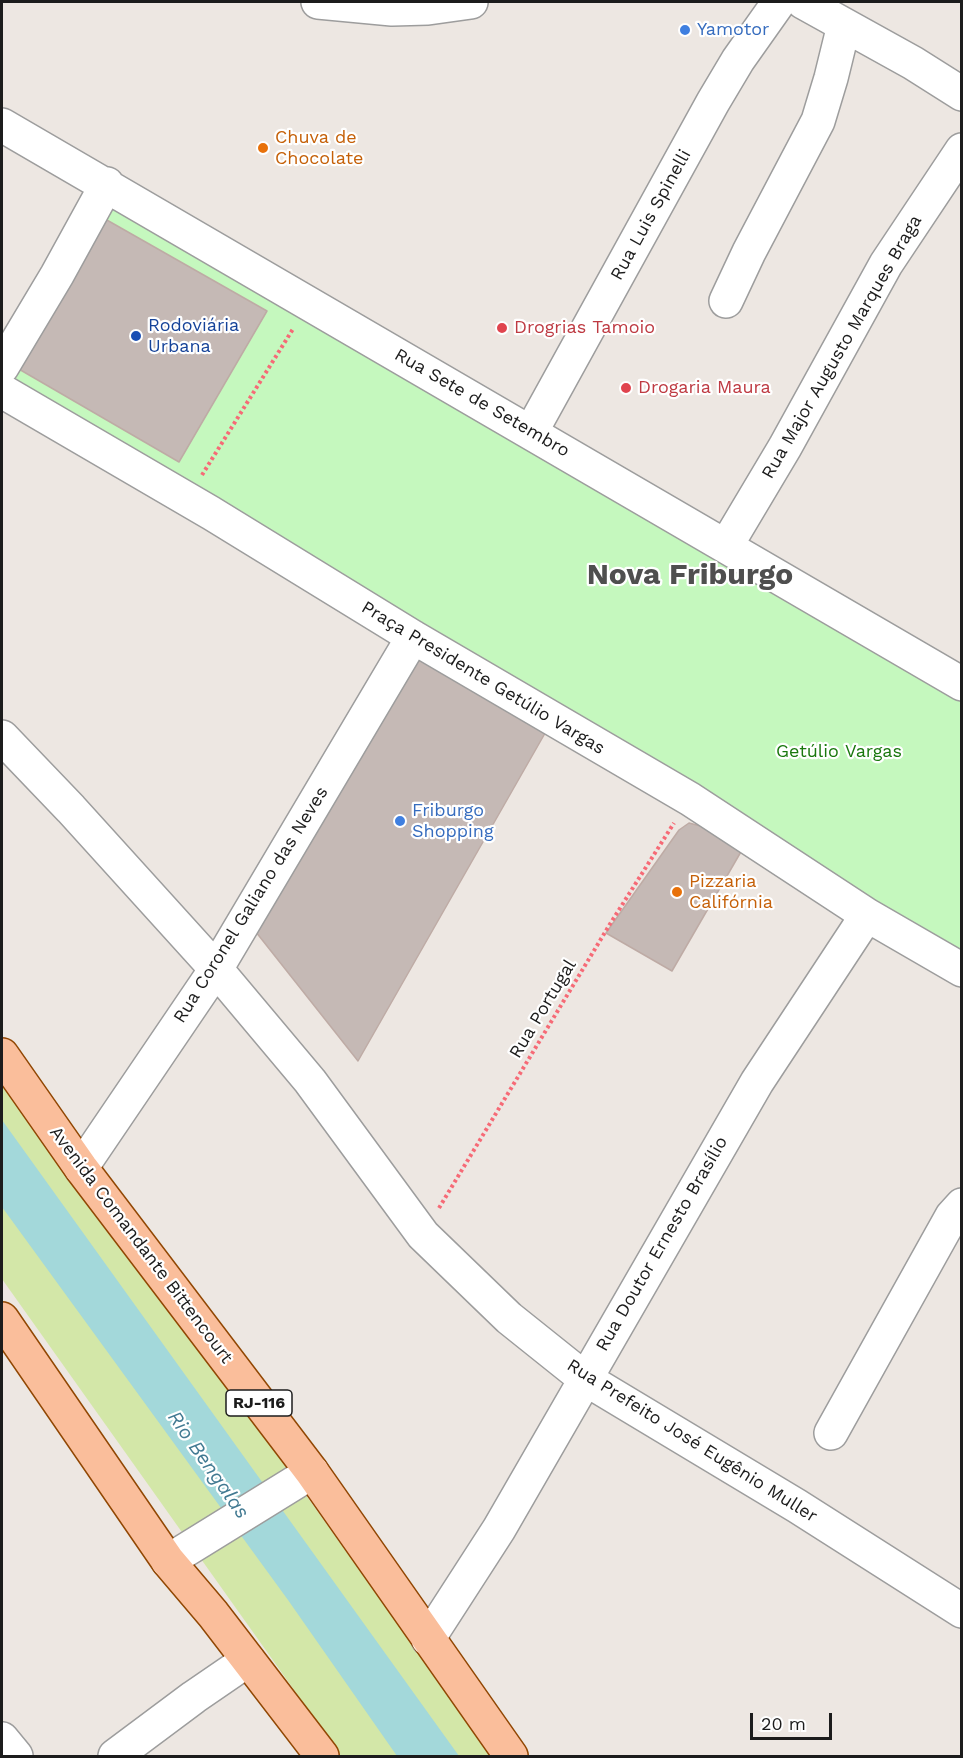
<!DOCTYPE html>
<meta charset="utf-8">
<style>
body{margin:0}
#map{position:relative;width:963px;height:1758px;overflow:hidden;background:#ede7e2;font-family:"Work Sans",sans-serif}
canvas{display:block}
.frame{position:absolute;inset:0;border:3px solid #1c1c1c;pointer-events:none}
.scale{position:absolute;left:750px;top:1713px;width:82px;height:27px;box-sizing:border-box;border:3px solid #1c1c1c;border-top:0;padding-left:8px;font-size:18px;line-height:21px;white-space:nowrap;color:#1c1c1c;-webkit-text-stroke:4px #fff;paint-order:stroke}
</style>
<div id="map">
<canvas width="963" height="1758"></canvas>
<div class="frame"></div>
<div class="scale">20 m</div>
</div>
<script>
const ctx = document.querySelector('canvas').getContext('2d');
ctx.lineJoin = 'round';
function fillPath(path, color) { ctx.fillStyle = color; ctx.fill(path, 'evenodd'); }
const shape = rows => new Path2D(rows.map(r => 'M' + r).join(''));
function stroke(path, color, width, dash) { ctx.strokeStyle = color; ctx.lineWidth = width; ctx.lineCap = dash ? 'butt' : 'round'; ctx.setLineDash(dash || []); ctx.stroke(path); }
function label(font, color, halo, rows, align = 'center') {
  ctx.font = font + ' "Work Sans",sans-serif'; ctx.lineWidth = 4.5; ctx.setLineDash([]); ctx.textBaseline = 'middle'; ctx.strokeStyle = halo; ctx.fillStyle = color; for (const [text, x, y, turn = 0] of rows) {
    ctx.save(); ctx.translate(x, y); ctx.rotate((+turn || 0) * Math.PI / 180); ctx.textAlign = isNaN(turn) ? turn : align; if (halo) ctx.strokeText(text, 0, 0); ctx.fillText(text, 0, 0); ctx.restore();
  }
}
fillPath(shape([
 [2,1074,278,1456,492,1756,341,1756,2,1279]
]), '#d3e7a8');
fillPath(shape([
 [107,184,961,684,961,969,2,391]
]), '#c5f8be');
fillPath(shape([
 [2,1120,459,1756,397,1756,288,1600,2,1207]
]), '#a3d8da');
const building = shape([
 [91,211,267,311,179,462,5,361,91,211],
 [413,637,552,721,358,1061,248,922,413,637],
 [689,823,712,829,742,850,672,971,606,933,679,830,689,823]
]);
fillPath(building, '#c5b9b5');
stroke(building, '#beaba5', 1.5);
const minor = shape([
 [318,2,392,9,428,8,471,2],
 [803,2,913,63,962,94],
 [2,125,962,684],
 [726,301,749,252,818,121,831,78,844,25],
 [2,367,57,275,107,184],
 [2,391,211,513,413,637,690,799,867,915,962,970],
 [531,432,713,102,738,60,779,2],
 [726,546,785,447,886,264,962,150],
 [2,737,71,809,216,969,310,1081,423,1235,509,1318,584,1378,797,1506,962,1611],
 [81,1168,216,969,413,637],
 [831,1433,952,1216,962,1205],
 [168,1561,312,1472],
 [428,1639,499,1529,757,1082,867,915],
 [2,1739,16,1756],
 [115,1756,194,1697,248,1660]
]);
const major = shape([
 [2,1055,81,1168,312,1472,511,1756],
 [2,1319,168,1561,213,1614,322,1756]
]);
stroke(minor, '#9d9d9d', 36);
stroke(major, '#914703', 36);
stroke(shape([
 [202,475,293,329],
 [439,1208,610,924,674,823]
]), '#f66a76', 4, [3, 3]);
stroke(minor, '#fff', 33);
stroke(major, '#fabe9b', 33);
for (const [x, y, r, color] of [
 [685,30,6,"#3f7fe0"],
 [263,148,6,"#e8710a"],
 [502,328,6,"#e0444e"],
 [136,336,6,"#1a4fb4"],
 [626,388,6,"#e0444e"],
 [400,821,6,"#3f7fe0"],
 [677,892,6,"#e8710a"]
]) { const dot = new Path2D(); dot.arc(x, y, r, 0, 2 * Math.PI); ctx.fillStyle = color; ctx.fill(dot); stroke(dot, '#fff', 2); }
for (const [x, y, w] of [
 [259,1403,66]
]) { const box = new Path2D(); box.roundRect(x - w / 2, y - 13, w, 26, 4.5); ctx.fillStyle = '#fff'; ctx.fill(box); stroke(box, '#1c1c1c', 1.5); }
label('bold 16px', '#1c1c1c', null, [
 ["RJ-116",259,1403]
]);
label('18px', '#366cbe', '#fff', [
 ["Yamotor",697,30],
 ["Friburgo",412,811],
 ["Shopping",412,832]
], 'left');
label('18px', '#c56008', '#fff', [
 ["Chuva de",275,138],
 ["Chocolate",275,159],
 ["Pizzaria",689,882],
 ["Califórnia",689,903]
], 'left');
label('18px', '#1c1c1c', '#fff', [
 ["Rua Luis Spinelli",651,215,-61],
 ["Rua Major Augusto Marques Braga",842,347,-60],
 ["Rua Sete de Setembro",482,403,30],
 ["Praça Presidente Getúlio Vargas",483,678,31],
 ["Rua Coronel Galiano das Neves",251,905,-58],
 ["Rua Portugal",543,1009,-59],
 ["Rua Doutor Ernesto Brasílio",662,1244,-60],
 ["Avenida Comandante Bittencourt",141,1245,53],
 ["Rua Prefeito José Eugênio Muller",692,1441,32]
]);
label('18px', '#164399', '#fff', [
 ["Rodoviária",148,326],
 ["Urbana",148,347]
], 'left');
label('18px', '#be3a42', '#fff', [
 ["Drogrias Tamoio",514,328],
 ["Drogaria Maura",638,388]
], 'left');
label('18px', '#19770d', '#fff', [
 ["Getúlio Vargas",839,752]
]);
label('italic 20px', '#427a92', '#fff', [
 ["Rio Bengalas",208,1465,55]
]);
label('bold 30px', '#4f4f4f', '#fff', [
 ["Nova Friburgo",690,575]
]);
</script>
